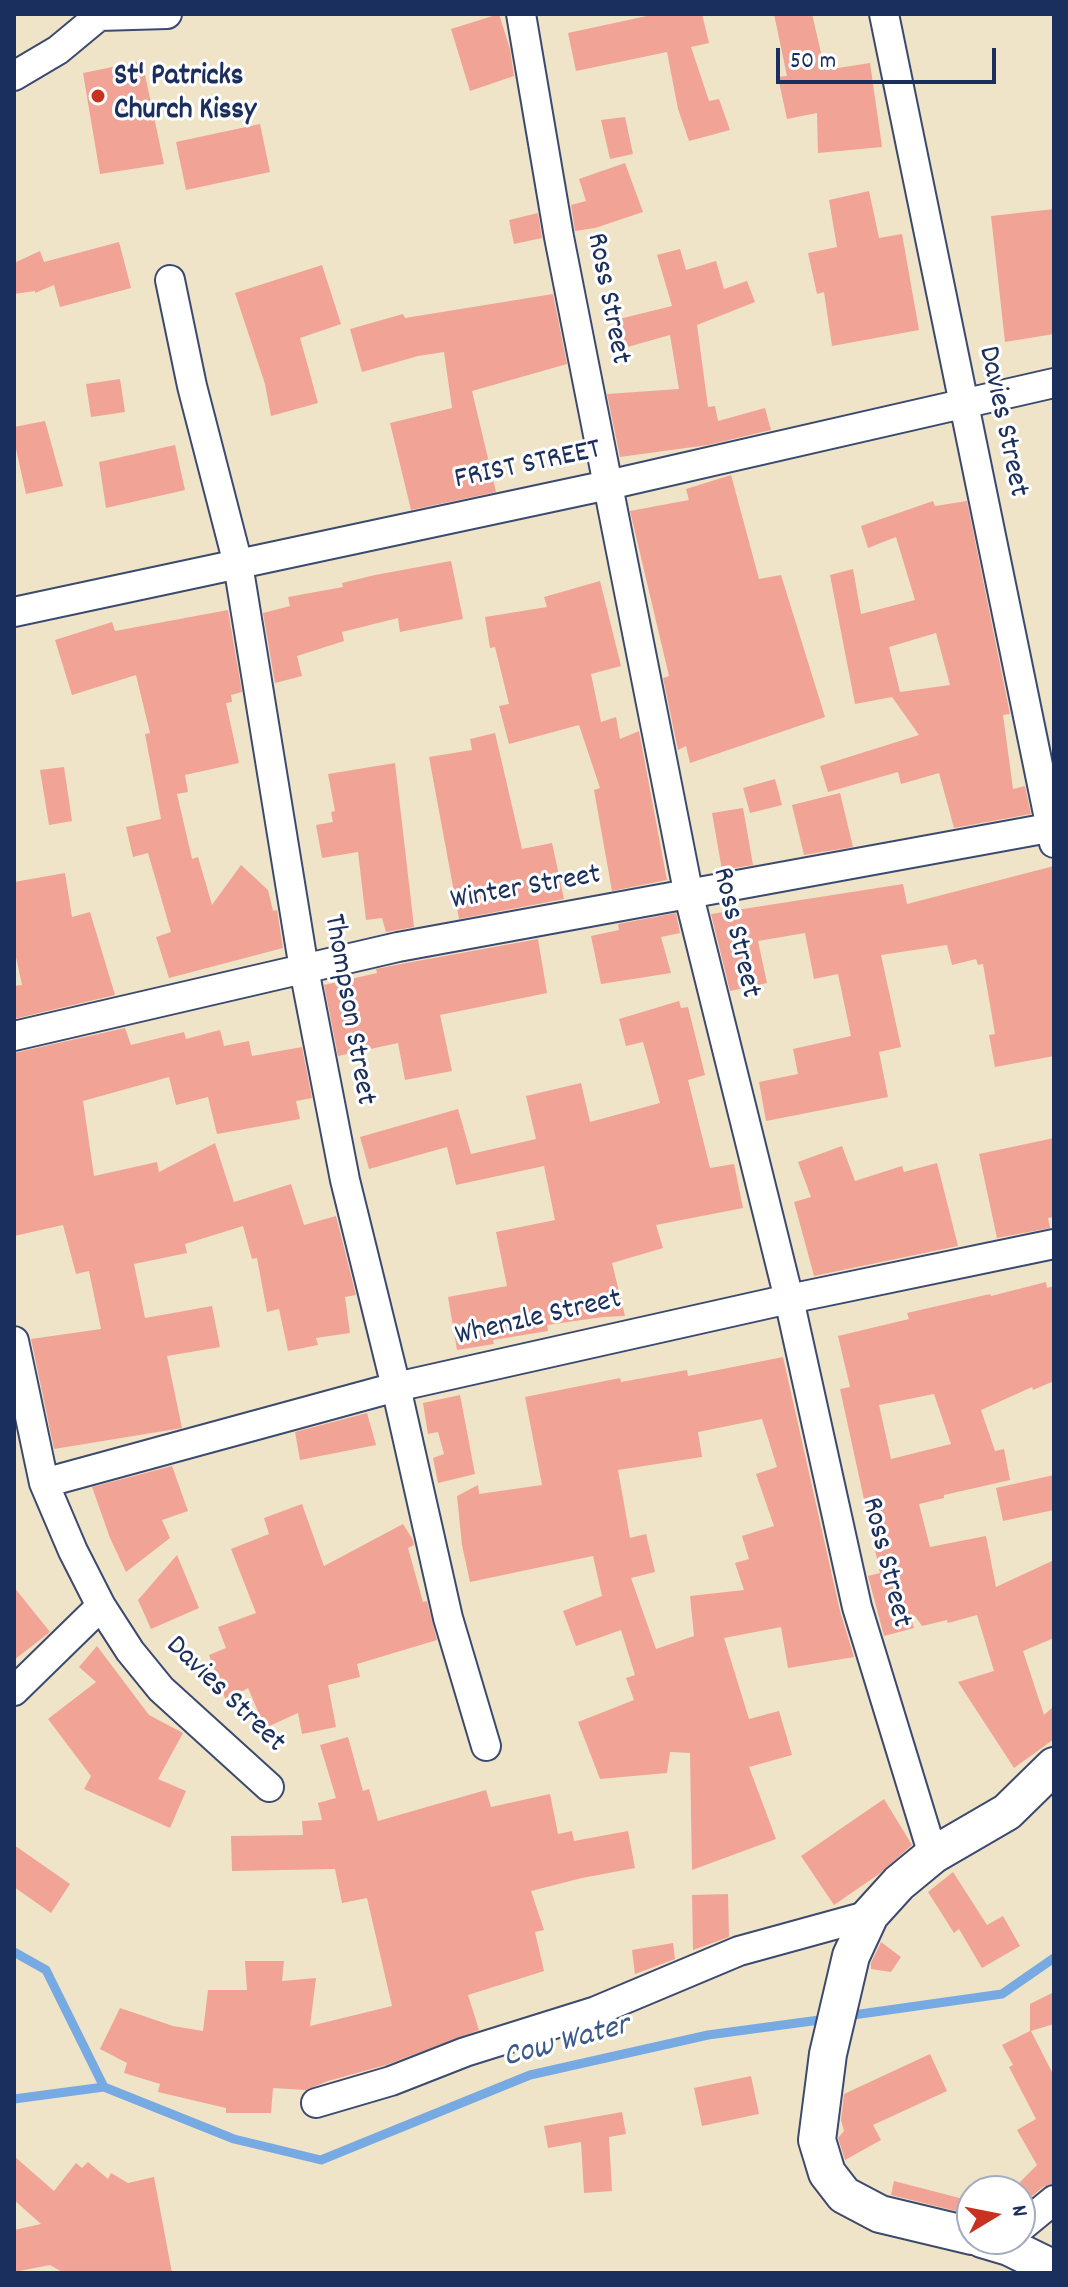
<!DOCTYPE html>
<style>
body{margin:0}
#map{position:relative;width:1068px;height:2287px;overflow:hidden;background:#efe4c8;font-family:Dekko,sans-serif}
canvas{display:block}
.frame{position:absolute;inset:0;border:16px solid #1b2f5e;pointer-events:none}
.north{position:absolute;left:956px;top:2175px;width:80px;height:80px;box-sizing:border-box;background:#fff;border:2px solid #a4acbf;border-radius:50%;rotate:80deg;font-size:22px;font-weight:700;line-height:32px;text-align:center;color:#1b2f5e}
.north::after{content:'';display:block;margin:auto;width:28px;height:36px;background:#c8321e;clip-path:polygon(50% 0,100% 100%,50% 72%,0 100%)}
.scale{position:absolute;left:776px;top:48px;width:220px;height:36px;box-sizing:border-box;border:4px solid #1b2f5e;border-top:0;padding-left:10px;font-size:24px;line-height:28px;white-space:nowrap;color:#1b2f5e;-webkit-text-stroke:6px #fff;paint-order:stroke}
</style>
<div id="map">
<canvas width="1068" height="2287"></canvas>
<div class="frame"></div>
<div class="north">N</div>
<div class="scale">50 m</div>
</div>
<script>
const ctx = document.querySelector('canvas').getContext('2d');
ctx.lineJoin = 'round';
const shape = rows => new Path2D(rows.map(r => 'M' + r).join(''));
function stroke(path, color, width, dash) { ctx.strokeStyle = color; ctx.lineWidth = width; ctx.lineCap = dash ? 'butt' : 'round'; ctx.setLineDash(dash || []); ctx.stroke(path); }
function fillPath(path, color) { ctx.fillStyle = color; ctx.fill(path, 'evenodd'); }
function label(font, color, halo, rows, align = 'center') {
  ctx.font = font + ' Dekko,sans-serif'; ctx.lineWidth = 6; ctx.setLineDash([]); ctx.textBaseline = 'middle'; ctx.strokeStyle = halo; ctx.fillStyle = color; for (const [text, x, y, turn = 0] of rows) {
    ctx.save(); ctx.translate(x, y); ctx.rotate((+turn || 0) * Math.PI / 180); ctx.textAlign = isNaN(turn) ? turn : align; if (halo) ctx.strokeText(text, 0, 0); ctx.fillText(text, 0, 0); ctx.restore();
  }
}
stroke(shape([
 [14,1952,46,1970,104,2087],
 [846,2016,1002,1994,1054,1958],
 [14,2099,104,2087,234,2139,321,2160,530,2075,708,2035,827,2019]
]), '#77a9e2', 9);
fillPath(shape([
 [499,14,510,49,514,76,470,91,451,29],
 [656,14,702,14,709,43,691,47,709,101,719,99,730,130,689,141,678,109,667,52,576,71,568,33],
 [774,14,812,14,825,70,870,63,882,147,818,153,817,113,787,119,778,77,787,76],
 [142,61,164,164,100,174,83,73],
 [625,117,633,154,610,159,601,120],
 [260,124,270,172,186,190,176,142],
 [625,163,643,212,595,228,575,231,571,205,586,201,579,179],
 [869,191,879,238,902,234,919,330,832,346,824,292,817,294,808,253,837,247,829,200],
 [1054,209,1054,334,1005,342,991,216],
 [538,213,542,238,514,244,509,220],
 [119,242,131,288,60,307,54,285,35,293,35,291,14,294,14,263,40,251,44,262],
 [680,249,686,270,716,261,724,289,747,281,755,302,697,325,708,407,715,406,718,421,765,408,771,430,708,445,620,457,607,394,679,389,670,335,624,348,615,320,672,306,657,255],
 [322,265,341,324,300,338,318,403,271,416,265,384,235,293],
 [553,294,567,364,472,391,496,492,411,510,390,423,452,408,444,352,418,356,362,372,350,329,403,314,405,318],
 [120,379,125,412,91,417,86,384],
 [45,421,63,486,26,494,14,440,14,427],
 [175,445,185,490,106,508,99,462],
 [731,475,759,579,781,575,825,717,690,763,686,746,678,750,663,678,669,676,630,511,689,500,686,489],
 [933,501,935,506,967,501,1010,714,1003,715,1013,789,1025,786,1031,814,954,828,939,773,901,784,898,772,828,792,820,766,919,735,892,697,855,704,830,575,853,569,861,614,915,600,896,537,868,548,861,526],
 [936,633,950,685,900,692,889,647],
 [451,561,463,619,400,632,398,618,342,632,344,641,297,656,302,676,275,683,263,613,290,606,288,597,343,587,342,583,375,575],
 [600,581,621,666,591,674,601,722,616,717,620,739,639,731,667,880,612,891,594,790,600,788,579,725,509,744,499,706,509,704,495,647,490,648,485,617,547,607,544,597],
 [228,610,242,692,231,695,232,702,226,703,239,763,185,775,188,792,177,794,192,859,198,857,212,905,241,865,268,890,273,911,277,910,283,948,169,978,156,937,171,932,148,853,133,857,126,827,161,819,145,734,150,733,136,675,72,695,55,640,112,622,115,631],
 [495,733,522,849,552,843,564,899,459,919,429,757,472,750,470,739],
 [395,763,414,927,386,932,382,918,366,920,358,852,322,858,316,825,333,822,331,812,335,811,328,774],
 [64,767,72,821,49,825,40,770],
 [775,779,782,805,750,813,743,788],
 [840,793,853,847,804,855,792,805],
 [743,808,753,865,722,870,712,813],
 [1054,866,1054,1056,995,1067,989,1035,995,1034,983,964,978,965,976,959,952,965,947,945,881,955,901,1047,879,1052,888,1097,766,1121,759,1082,798,1074,793,1049,851,1036,838,974,814,979,805,933,758,941,767,983,730,991,711,914,903,884,907,904],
 [65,873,72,917,90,912,115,995,14,1019,14,986,22,985,14,948,14,882],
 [676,913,680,933,661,937,671,973,601,984,591,936,619,930,618,924],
 [538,939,547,993,440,1015,452,1071,405,1080,398,1043,338,1056,324,985,377,973,376,969,401,964],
 [679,1001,681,1008,688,1007,705,1075,688,1080,710,1168,734,1164,743,1208,656,1225,663,1248,612,1263,625,1316,603,1317,547,1325,548,1331,493,1340,494,1344,457,1350,448,1297,507,1286,496,1232,555,1220,544,1166,456,1185,447,1147,369,1169,360,1137,458,1109,471,1154,536,1139,526,1096,581,1083,590,1122,660,1103,643,1042,626,1046,619,1019],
 [125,1028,131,1045,184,1032,186,1039,220,1030,224,1046,249,1041,252,1056,302,1047,312,1098,296,1101,300,1119,217,1134,208,1097,176,1105,169,1077,83,1101,94,1176,157,1162,159,1172,215,1143,234,1202,291,1184,304,1225,336,1216,356,1295,345,1297,350,1333,316,1338,318,1345,288,1351,279,1309,267,1312,257,1258,252,1259,243,1226,185,1244,187,1253,134,1264,145,1318,212,1306,220,1347,167,1356,182,1428,54,1449,31,1339,101,1329,89,1271,76,1274,63,1225,14,1236,14,1053],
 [1054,1138,1054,1217,1048,1218,1050,1228,997,1238,979,1154],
 [842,1146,855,1181,902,1166,904,1172,937,1163,958,1246,814,1276,794,1202,811,1197,798,1162],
 [1046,1282,1047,1288,1054,1286,1054,1381,1033,1390,1032,1387,981,1410,995,1451,1004,1449,1010,1480,944,1495,944,1498,919,1504,930,1547,986,1536,996,1587,1054,1560,1054,1638,1023,1651,1044,1715,1054,1706,1054,1739,1014,1768,958,1682,994,1671,977,1615,948,1623,947,1620,922,1626,915,1616,911,1618,914,1628,884,1636,868,1576,880,1573,840,1389,850,1387,838,1336,909,1319,907,1313,990,1294,991,1296],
 [934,1394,951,1444,891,1459,879,1405],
 [783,1357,840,1611,854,1657,788,1668,781,1627,724,1638,749,1719,779,1711,792,1755,749,1767,776,1839,692,1870,690,1753,670,1752,667,1773,600,1779,578,1722,634,1700,626,1678,635,1675,621,1630,576,1646,563,1611,602,1596,593,1556,470,1582,462,1545,457,1496,478,1485,479,1494,542,1485,525,1397,620,1378,621,1382,687,1370,688,1376],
 [762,1419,777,1467,756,1474,774,1526,742,1536,749,1559,735,1563,744,1590,690,1596,694,1636,656,1649,631,1578,655,1572,646,1534,630,1538,618,1470,702,1457,698,1432],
 [460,1395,475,1474,438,1483,433,1458,444,1454,438,1432,428,1434,423,1403],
 [367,1413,376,1445,300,1460,295,1432],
 [172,1466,188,1511,162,1520,170,1538,126,1572,110,1538,92,1487],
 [1054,1475,1054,1510,1003,1521,996,1488],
 [302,1504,324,1566,403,1524,413,1540,414,1545,408,1548,423,1602,427,1601,437,1640,357,1664,360,1677,328,1685,336,1727,302,1734,298,1713,265,1728,248,1688,226,1701,209,1655,226,1648,218,1627,256,1613,231,1549,269,1534,264,1518],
 [177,1555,199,1608,151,1629,138,1600],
 [14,1587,50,1632,14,1660],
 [97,1646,149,1715,183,1733,158,1779,186,1791,170,1828,84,1789,91,1776,48,1719,96,1682,79,1667],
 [348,1737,363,1791,369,1789,378,1821,486,1790,491,1807,550,1794,558,1834,572,1831,574,1841,628,1831,635,1868,582,1878,531,1891,544,1930,535,1932,544,1971,468,1995,479,2030,386,2065,328,2081,306,2090,273,2088,271,2113,226,2113,226,2108,158,2092,160,2084,124,2073,127,2063,100,2049,120,2008,173,2026,203,2031,208,1990,247,1990,245,1961,284,1961,282,1981,316,1978,310,2026,392,2006,367,1898,342,1903,335,1869,232,1871,231,1836,303,1835,302,1821,322,1820,318,1803,336,1798,320,1745],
 [884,1799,912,1845,879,1874,834,1905,801,1856],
 [14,1845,70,1884,51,1913,14,1887],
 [953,1872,987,1925,1003,1916,1020,1946,982,1968,959,1929,954,1933,928,1892],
 [728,1894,729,1937,693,1950,692,1895],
 [881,1942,901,1957,891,1972,871,1969,871,1963],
 [673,1943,675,1959,635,1974,632,1950],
 [1054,1992,1054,2024,1031,2031,1054,2076,1054,2183,1043,2187,1023,2204,1020,2201,1020,2191,1011,2191,1037,2165,1017,2130,1036,2119,1009,2067,1013,2065,1002,2045,1030,2031,1030,2004],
 [930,2054,947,2091,873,2125,881,2140,845,2160,838,2138,844,2131,841,2120,844,2094],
 [751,2076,759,2114,702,2126,694,2088],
 [622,2112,626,2134,609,2137,612,2191,584,2193,581,2142,548,2148,544,2126],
 [14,2156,54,2191,76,2163,82,2168,88,2162,108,2179,111,2173,128,2183,154,2177,172,2273,64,2273,50,2265,14,2272,14,2230,41,2224,14,2200],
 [894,2181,971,2201,968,2214,891,2195]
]), '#f1a396');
const minor = shape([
 [521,14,559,237,689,896,789,1299,857,1607,933,1855],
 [884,14,1054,843],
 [14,76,58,50,99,16,167,14],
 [170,280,192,386,238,564,304,969,345,1180,396,1387,448,1618,486,1746],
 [14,612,608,485,1054,383],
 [14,1036,398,947,1054,827],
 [14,1341,44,1483,73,1551,101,1606,130,1651,161,1689,269,1787],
 [44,1483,396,1387,789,1299,1054,1244],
 [14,1691,101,1606],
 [316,2103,391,2081,465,2052,596,2011,739,1951,870,1915],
 [1020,2228,1054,2200]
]);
const tertiary = shape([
 [972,2236,880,2214,844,2195,827,2173,817,2140,828,2054,851,1956,870,1915,899,1883,933,1855,1007,1812,1054,1766],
 [982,2239,1009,2247,1054,2269]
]);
stroke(minor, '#3b4a6e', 32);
stroke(tertiary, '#3b4a6e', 40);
stroke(minor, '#fff', 28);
stroke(tertiary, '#fff', 36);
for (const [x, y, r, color] of [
 [98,96,8,"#c8321e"]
]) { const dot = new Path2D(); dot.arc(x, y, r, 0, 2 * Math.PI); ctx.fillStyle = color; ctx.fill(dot); stroke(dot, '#fff', 3); }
label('bold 30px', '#1b2f5e', '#fff', [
 ["St' Patricks",114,79],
 ["Church Kissy",114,113]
], 'left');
label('30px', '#1b2f5e', '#fff', [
 ["Ross Street",606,299,79],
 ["Davies Street",1001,422,78],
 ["FRIST STREET",528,467,-12],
 ["Winter Street",526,890,-10],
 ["Ross Street",734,933,77],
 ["Thompson Street",347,1010,80],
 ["Whenzle Street",539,1320,-13],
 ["Ross Street",884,1563,76],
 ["Davies Street",224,1696,44]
]);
label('italic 32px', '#3b5a8c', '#fff', [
 ["Cow Water",567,2044,-15]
]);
</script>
